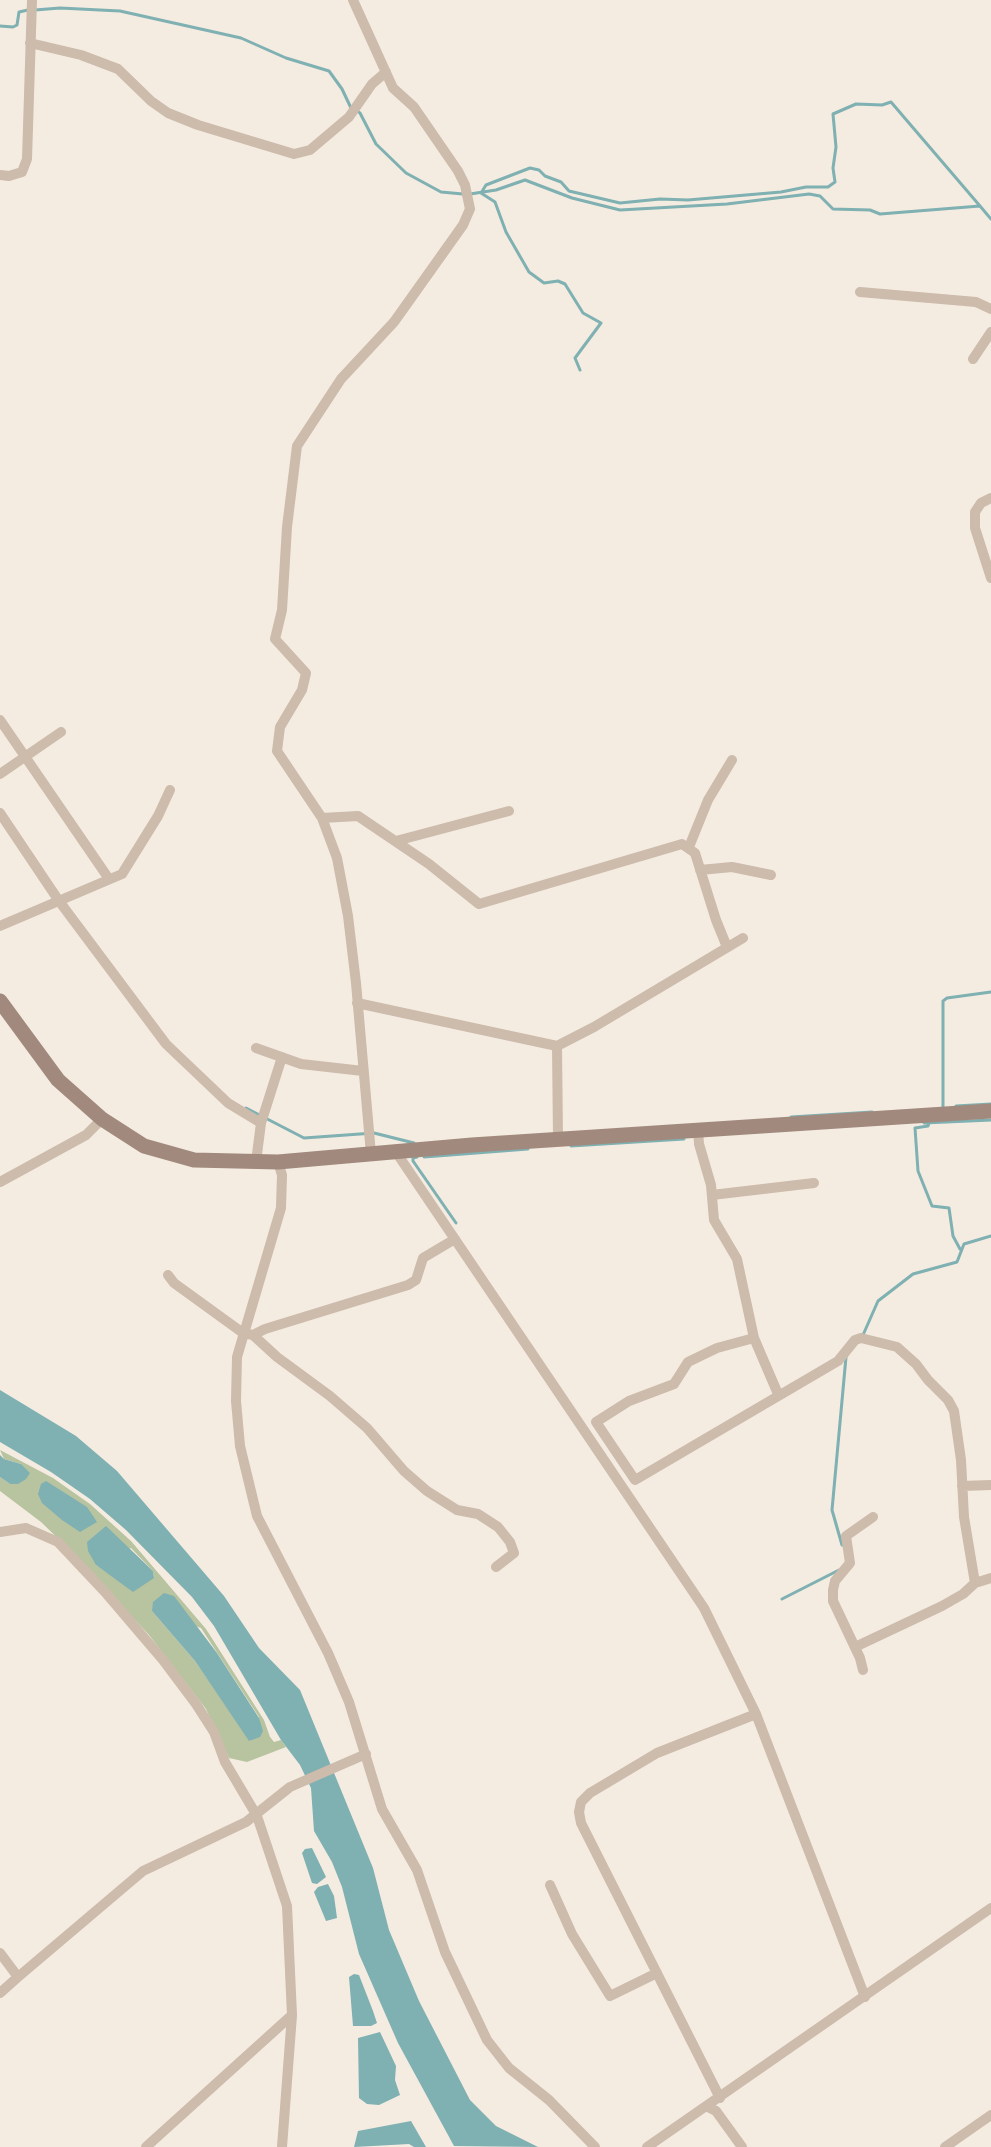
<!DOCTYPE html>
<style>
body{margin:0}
canvas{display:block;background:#f4ebe1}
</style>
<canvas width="991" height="2147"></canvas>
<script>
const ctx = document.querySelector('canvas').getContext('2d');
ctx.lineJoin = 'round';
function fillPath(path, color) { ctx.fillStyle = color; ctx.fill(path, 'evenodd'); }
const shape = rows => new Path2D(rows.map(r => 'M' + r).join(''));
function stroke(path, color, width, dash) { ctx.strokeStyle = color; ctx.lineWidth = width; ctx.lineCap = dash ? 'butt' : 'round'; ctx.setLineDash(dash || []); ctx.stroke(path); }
fillPath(shape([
 [0,1450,53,1478,90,1504,131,1541,206,1629,264,1720,270,1737,274,1742,281,1740,286,1747,247,1762,229,1758,206,1709,149,1635,72,1552,41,1522,0,1491,0,1477,10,1484,21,1464,4,1459],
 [131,1548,153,1571,154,1578,114,1577,96,1565],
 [152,1611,201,1628,259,1717,250,1741,195,1661]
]), '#b8c4a0');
fillPath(shape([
 [0,1390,76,1436,117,1471,224,1596,259,1648,300,1690,373,1868,389,1930,419,2001,470,2100,496,2126,538,2147,454,2146,398,2043,359,1954,342,1887,332,1862,314,1831,311,1788,300,1765,281,1740,214,1626,192,1597,126,1530,90,1499,51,1472,0,1442],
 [0,1455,4,1459,21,1464,30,1473,26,1479,18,1484,10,1484,0,1477],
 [46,1481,87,1507,97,1522,80,1532,62,1520,42,1503,38,1494,41,1484],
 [106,1526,153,1571,154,1578,133,1592,96,1565,88,1551,87,1542],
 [164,1593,174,1596,217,1653,259,1718,263,1731,260,1737,249,1741,195,1661,152,1611,153,1602],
 [312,1848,326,1877,317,1884,312,1883,302,1853,305,1849],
 [328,1884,334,1896,337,1918,326,1921,314,1892,318,1887],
 [354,1974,359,1975,373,2011,377,2023,371,2026,353,2026,349,1977],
 [380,2032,396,2066,395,2080,400,2095,379,2105,367,2104,359,2098,358,2038],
 [411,2121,426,2147,414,2147,409,2144,354,2147,358,2131]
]), '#7fb0b2');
stroke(shape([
 [35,10,60,8,120,11,241,38,286,58,329,71,342,89,351,108],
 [0,26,13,27,17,25,19,12,28,10],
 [357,111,360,113,376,144,406,173,441,192,463,194],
 [470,194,496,190,525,180,572,198,620,210,727,204,809,194,820,196,833,209,870,210,880,214,980,206,991,219],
 [580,370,575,358,601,323,583,313,565,284,558,281,544,283,529,272,506,232,495,202,481,193,486,185,530,168,539,170,545,176,561,182,569,191,620,203,660,199,688,200,781,192,806,187,828,187,835,182,833,168,836,147,833,114,856,104,882,105,891,102,980,206],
 [956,1106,991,1104],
 [943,1107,943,1001,947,998,991,992],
 [246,1108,304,1138,374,1133,414,1143],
 [791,1117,872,1112],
 [924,1123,991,1120],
 [929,1123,928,1126,915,1128,918,1171,932,1206,949,1208,953,1236,960,1249],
 [571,1146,684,1139],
 [417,1157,413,1158,413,1161,456,1223],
 [424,1157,528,1149],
 [863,1335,878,1301,913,1274,957,1262,964,1244,991,1236],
 [842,1545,832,1510,846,1357],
 [782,1599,839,1570]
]), '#7fb0b2', 3);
stroke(shape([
 [353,0,393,88,414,107,458,171,465,185,470,209,463,225,394,322,341,379,297,446,287,527,282,610,275,639,306,673,302,690,280,727,277,751,322,818,337,858,348,916,356,983,371,1154],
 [30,43,81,55,118,69,151,101,168,113,198,125,294,154,310,150,349,117,372,84,386,72],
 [0,175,9,176,22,172,27,159,32,0],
 [860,292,976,302,991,309],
 [973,359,991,332],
 [991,498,981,503,975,512,975,528,991,578],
 [0,720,109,879],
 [0,774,61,732],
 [0,813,59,901,166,1044,228,1103,261,1123],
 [322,818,358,816,429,864,479,904,682,844,695,853,716,920,727,947],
 [396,841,509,811],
 [689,847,708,800,732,760],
 [700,870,732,867,771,875],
 [0,926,122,874,158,816,170,790],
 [357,1003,557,1046,594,1027,743,938],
 [557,1046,558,1139],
 [256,1048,301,1064,363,1071],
 [698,1130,699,1144,711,1185,714,1220,737,1259,754,1338,778,1394],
 [396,1152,704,1608,756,1714,865,1997],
 [256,1162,261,1123,282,1057],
 [278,1162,282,1175,281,1208,237,1357,236,1401,240,1446,257,1516,328,1653,349,1702,382,1809,417,1870,445,1952,487,2040,509,2068,549,2100,595,2147],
 [0,1182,86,1135,102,1119],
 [712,1195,814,1183],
 [168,1275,174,1283,243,1333,253,1335,277,1357,330,1396,367,1428,404,1471,427,1491,457,1510,478,1514,498,1527,510,1542,514,1553,496,1567],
 [253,1335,265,1329,408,1285,416,1280,423,1258,455,1239],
 [754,1338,717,1348,688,1362,674,1384,629,1401,596,1422,635,1480,838,1361,855,1340,861,1338,897,1347,916,1364,928,1380,948,1400,954,1411,961,1460,964,1517,975,1583,991,1578],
 [962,1486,991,1485],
 [0,1532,26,1528,58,1542,105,1592,163,1660,196,1704,214,1732,225,1762,257,1816,287,1906,292,2015,282,2147],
 [855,1647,942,1606,963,1594,975,1583],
 [863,1670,860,1658,833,1601,833,1590,835,1581,850,1563,846,1536,873,1517],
 [550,1885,572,1934,610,1996,657,1973],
 [0,1953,18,1977,143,1871,246,1822,290,1787,366,1754],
 [0,1993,18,1977],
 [720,2098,581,1823,579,1812,581,1802,590,1793,657,1753,756,1714],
 [708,2107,716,2111,742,2147],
 [146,2147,292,2015],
 [647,2147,991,1908],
 [945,2147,991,2115]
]), '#cdbbac', 10);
stroke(shape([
 [0,1001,58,1080,102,1119,144,1146,194,1160,278,1162,472,1145,991,1111]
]), '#a18a7d', 15);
</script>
